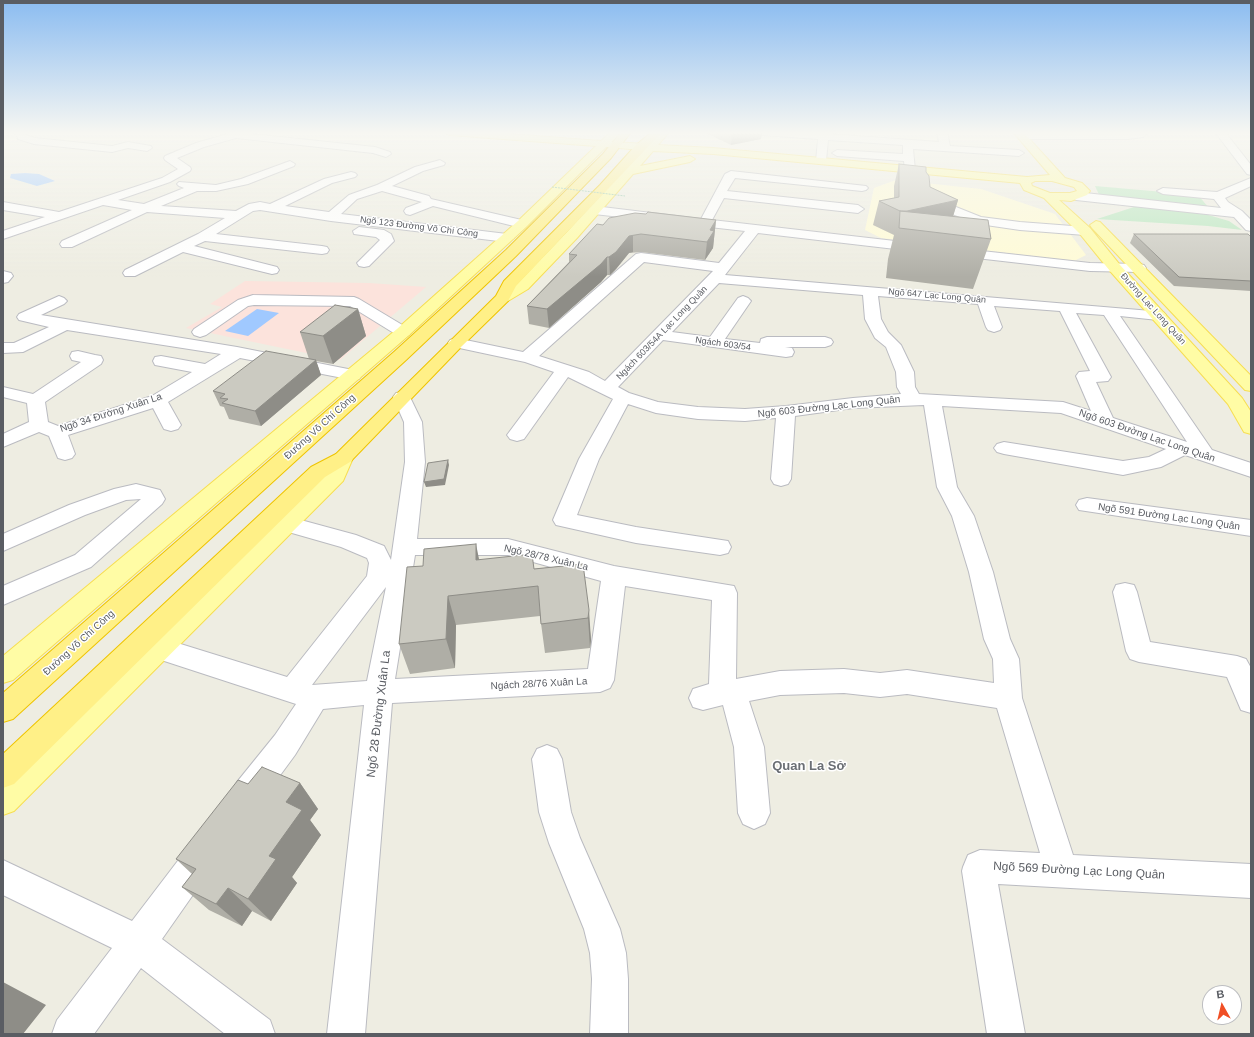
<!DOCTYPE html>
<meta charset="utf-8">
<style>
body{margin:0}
#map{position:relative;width:1254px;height:1037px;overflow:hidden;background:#eeede2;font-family:Helvetica,sans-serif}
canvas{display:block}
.frame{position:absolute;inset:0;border:4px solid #5a5d63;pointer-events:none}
.north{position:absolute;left:1202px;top:985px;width:40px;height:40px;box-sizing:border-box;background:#fff;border:1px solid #bdbec1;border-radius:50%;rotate:352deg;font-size:11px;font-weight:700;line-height:16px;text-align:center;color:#5a5d63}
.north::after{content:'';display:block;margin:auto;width:14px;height:18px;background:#f04f25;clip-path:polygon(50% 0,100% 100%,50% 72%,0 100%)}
</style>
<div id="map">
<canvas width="1254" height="1037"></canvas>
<div class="frame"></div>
<div class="north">B</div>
</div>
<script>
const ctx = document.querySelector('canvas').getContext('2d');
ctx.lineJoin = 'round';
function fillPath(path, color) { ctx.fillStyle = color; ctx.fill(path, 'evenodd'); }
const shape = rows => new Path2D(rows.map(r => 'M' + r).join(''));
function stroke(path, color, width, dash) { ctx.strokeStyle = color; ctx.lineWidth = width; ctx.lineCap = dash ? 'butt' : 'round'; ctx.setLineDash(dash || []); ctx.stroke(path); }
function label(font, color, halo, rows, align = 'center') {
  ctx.font = font + ' Helvetica,sans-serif'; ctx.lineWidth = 3; ctx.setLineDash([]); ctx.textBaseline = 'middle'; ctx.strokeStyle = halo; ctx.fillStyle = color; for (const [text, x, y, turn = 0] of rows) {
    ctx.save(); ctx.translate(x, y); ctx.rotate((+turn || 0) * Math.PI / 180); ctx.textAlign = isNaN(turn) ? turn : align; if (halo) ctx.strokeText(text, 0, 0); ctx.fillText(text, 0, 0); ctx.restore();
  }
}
fillPath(shape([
 [896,180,981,189,1055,214,1086,255,1074,261,881,238,865,230,874,188]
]), '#fffbd5');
fillPath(shape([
 [245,281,369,283,426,287,340,360,186,328,222,307,210,304]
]), '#fce3dc');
fillPath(shape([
 [1095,186,1198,195,1209,208,1100,197],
 [1139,206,1198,212,1229,221,1242,230,1208,226,1097,219,1134,207]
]), '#bde7c2');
fillPath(shape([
 [25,173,39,174,55,181,37,186,10,178,11,174],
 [257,309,279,313,248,336,225,331]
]), '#a0c9ff');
const minor = shape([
 [12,132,25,132,26,135,35,138,112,146,128,142,151,146,152,148,147,151,128,148,112,152,34,144,18,139,17,135,12,132],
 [234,132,253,132,252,134,375,147,390,152,391,154,386,157,373,153,236,138,204,147,177,158,190,167,191,169,190,171,170,182,118,200,144,204,184,188,179,186,177,184,179,182,216,185,241,179,290,161,295,164,294,166,248,184,216,191,197,191,161,206,236,211,249,204,260,202,270,204,324,179,351,172,355,173,357,175,355,177,332,183,285,206,329,212,349,195,377,185,415,167,440,160,445,163,444,165,423,171,392,186,429,196,431,199,526,221,528,224,522,228,433,206,410,215,406,214,404,211,406,208,422,202,382,191,357,199,341,214,507,234,514,238,507,242,331,221,260,210,253,211,216,234,322,246,327,247,329,250,327,253,322,254,205,241,194,246,277,267,279,270,277,273,272,274,183,252,135,276,125,276,123,273,125,270,198,234,225,218,147,212,72,247,62,247,60,244,62,241,132,210,103,205,3,239,3,231,45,217,3,210,3,202,59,212,162,178,178,169,165,160,164,158,165,156,196,143,234,132],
 [757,132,829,132,829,134,939,142,937,132,947,132,950,146,1019,150,1024,153,1019,156,913,149,915,170,910,173,905,170,904,161,837,156,832,153,837,150,903,154,903,145,828,140,826,161,821,164,816,161,818,139,762,135,757,132],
 [1138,132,1149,132,1143,137,1128,139,1021,139,1016,136,1021,133,1138,132],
 [1215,132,1225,132,1251,165,1251,175,1247,174,1215,132],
 [731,171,866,186,868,188,866,190,862,191,735,178,727,191,858,205,864,209,858,213,724,198,712,220,921,244,926,245,928,248,926,251,921,252,758,233,725,275,1163,312,1166,315,1163,318,1158,320,1120,316,1212,450,1251,463,1251,477,1185,455,1161,467,1123,475,1004,454,997,452,994,448,997,444,1004,442,1123,461,1149,457,1166,449,1061,413,942,406,957,487,974,516,993,572,1010,639,1019,659,1022,698,1073,855,1251,864,1251,898,998,884,1025,1034,987,1034,962,871,963,867,968,855,980,850,1040,853,997,708,907,694,880,697,844,693,780,695,749,701,764,747,770,813,765,824,754,829,743,824,738,813,734,747,723,705,703,710,693,707,689,698,693,689,709,684,712,600,625,586,614,680,610,688,600,692,392,703,365,1034,327,1034,364,705,323,709,295,755,259,804,248,808,237,804,233,793,237,782,275,735,296,704,149,656,145,648,149,640,158,637,287,677,367,576,369,563,367,558,341,547,278,529,275,524,278,519,286,516,356,535,384,546,391,560,405,462,404,422,393,397,396,393,402,392,408,393,422,422,425,462,417,539,508,539,614,566,734,586,737,593,736,679,780,671,844,669,880,673,907,670,994,683,993,659,984,639,969,572,952,516,937,487,924,405,853,408,795,416,791,479,788,484,781,486,774,484,771,479,776,418,745,421,698,419,656,413,628,404,599,459,577,515,636,527,728,541,731,547,728,553,720,555,636,543,556,525,553,520,579,459,613,399,568,377,524,439,517,441,510,439,507,435,554,372,525,362,450,346,448,343,450,340,456,338,523,352,636,254,641,253,719,263,745,231,594,214,588,210,594,206,701,219,725,174,731,171],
 [644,262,713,271,605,381,589,372,539,356,644,262],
 [719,283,863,295,865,319,875,338,886,347,896,372,897,387,901,394,853,398,786,406,745,409,698,407,658,402,629,393,618,387,663,340,786,357,792,356,794,352,792,348,785,347,825,347,831,345,833,342,831,339,825,337,767,337,761,339,760,343,725,339,751,301,748,298,743,296,738,298,710,337,672,332,719,283],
 [878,296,978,304,986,327,988,330,994,332,1000,330,1002,327,994,306,1060,311,1090,371,1079,372,1076,376,1091,411,1063,402,919,394,915,387,914,372,901,345,888,332,881,319,878,296],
 [1076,313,1104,315,1187,442,1113,418,1096,382,1108,381,1111,377,1076,313],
 [415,555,508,555,601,581,588,669,395,679,415,555],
 [386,587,367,681,312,685,386,587],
 [1251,178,1251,186,1225,198,1228,202,1242,211,1251,220,1251,231,1246,230,1234,217,1076,200,1070,196,1076,192,1221,208,1214,199,1163,194,1157,191,1163,188,1217,192,1251,178],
 [928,192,932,194,941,201,981,217,1020,222,1085,227,1091,231,1085,235,1020,230,979,224,933,207,922,196,928,192],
 [359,227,384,230,391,234,394,241,369,266,364,267,359,266,357,263,380,240,376,237,354,234,353,231,359,227],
 [955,248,1090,263,1139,264,1144,265,1146,268,1144,271,1139,272,1090,271,950,255,948,252,950,249,955,248],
 [3,271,11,273,13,276,8,282,3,283,3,271],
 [253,295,354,297,359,299,409,329,411,332,409,335,403,337,397,335,350,306,254,305,248,306,206,335,200,337,194,335,192,332,194,329,238,300,253,295],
 [59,296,64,298,67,301,64,304,41,315,237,347,353,370,359,371,362,375,359,379,353,380,240,358,168,402,181,425,178,429,171,431,164,429,153,408,68,435,75,454,72,458,65,460,58,458,49,436,39,432,3,447,3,434,29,422,27,403,3,397,3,387,33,394,81,362,72,360,70,356,72,352,78,351,95,355,101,356,103,360,101,364,45,402,48,422,58,426,152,396,192,372,155,365,153,361,155,357,161,356,205,364,221,354,67,330,23,352,3,353,3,343,14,343,49,327,19,320,17,317,19,314,59,296],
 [136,484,160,490,165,499,162,504,91,567,3,605,3,586,75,555,141,499,126,500,85,515,3,551,3,534,69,505,114,489,136,484],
 [1087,498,1251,520,1251,536,1079,510,1076,505,1079,500,1087,498],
 [1125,583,1134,585,1137,592,1150,642,1237,656,1246,659,1251,668,1251,713,1241,710,1227,677,1139,662,1130,659,1126,651,1113,592,1116,585,1125,583],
 [547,745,557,749,562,759,571,812,580,838,620,929,626,953,628,979,628,1034,590,1034,592,979,590,953,584,929,549,843,539,812,532,759,537,749,547,745],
 [207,832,218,837,223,848,218,859,162,939,270,1020,275,1034,225,1034,141,968,94,1034,52,1034,57,1020,112,948,3,895,3,860,132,921,196,837,207,832]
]);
const major = shape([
 [444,132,483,132,601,141,611,132,621,132,612,142,648,144,659,132,669,132,658,145,713,148,1027,177,1050,175,1013,132,1023,132,1065,178,1082,183,1090,191,1087,195,1071,201,1059,200,1090,228,1120,265,1242,398,1251,412,1251,434,1244,432,1228,404,1110,271,1080,234,1044,198,1024,190,1020,183,713,154,653,151,640,166,690,156,695,159,690,162,633,174,577,238,528,289,508,301,498,301,496,298,498,295,518,283,567,232,642,150,606,147,526,227,409,335,13,680,3,683,3,656,397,329,518,221,596,146,449,135,444,132],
 [1035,181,1052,181,1074,187,1077,191,1070,193,1050,193,1032,186,1031,183,1035,181],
 [1096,221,1100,222,1251,376,1251,391,1245,390,1092,228,1090,225,1096,221],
 [343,452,350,454,353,458,343,481,14,811,3,815,3,779,300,499,327,473,336,454,343,452]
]);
const highway = shape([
 [621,132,631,132,611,158,516,256,406,360,13,719,3,722,3,693,394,352,506,250,603,154,621,132],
 [652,132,662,132,516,286,508,301,462,346,350,462,325,477,14,784,3,788,3,754,311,467,336,454,496,296,504,281,600,185,636,145,652,132]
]);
stroke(minor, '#babbc1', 2);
stroke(major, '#f7de51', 2);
stroke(highway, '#efc400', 2);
fillPath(minor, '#fff');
fillPath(major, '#fffca5');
fillPath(highway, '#fff087');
stroke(shape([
 [552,187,625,196]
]), '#95c8aa', 1, [2, 1]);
fillPath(shape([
 [704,132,762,132,761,139,731,145],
 [899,164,926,172,930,187,958,200,953,216,991,239,973,289,886,278,888,259,894,235,873,225,879,201,894,198,894,186],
 [646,214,716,220,713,248,705,260,641,252,629,253,616,269,610,275,607,275,601,282,549,328,529,324,527,306,569,262,569,254,603,225],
 [1134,234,1251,237,1251,291,1174,286,1130,243],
 [358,309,366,336,333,364,316,361,321,375,261,426,229,419,224,407,220,406,213,391,309,359,300,332],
 [479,559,534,569,583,564,591,640,590,648,545,653,540,616,456,625,455,668,410,674,399,644],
 [300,783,318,809,310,820,321,835,292,877,297,883,271,921,252,911,242,926,209,910,182,887,192,874,176,859,248,784]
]), '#afaea6');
fillPath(shape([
 [732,132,762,132,761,139,731,145],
 [958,200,951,223,902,212],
 [716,220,713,248,705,260,707,242,710,230],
 [633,235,633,252,629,253,616,269,610,275,609,257,629,236],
 [607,257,607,275,601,282,549,328,547,309],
 [358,309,366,336,333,364,323,336],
 [316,360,321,375,261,426,255,411],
 [448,460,449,465,445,485,426,487,424,482],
 [476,544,482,574,476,560],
 [448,596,456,625,455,668,446,639],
 [589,610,591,640,590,648,588,618],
 [300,783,318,809,310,820,321,835,292,877,297,883,271,921,248,899,269,856,286,802],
 [228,888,252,911,242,926,216,904],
 [3,982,46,1005,23,1034,3,1034]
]), '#8e8d87');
const building = shape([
 [899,164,926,167,926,172,929,176,930,187,958,200,907,211,900,211,879,201,899,197,899,164],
 [900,211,988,220,991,239,899,228,900,211],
 [648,212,716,220,710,230,714,231,707,242,641,234,629,236,616,252,609,257,607,257,601,264,547,309,527,306,577,255,569,254,597,224,603,225,609,218,635,213,646,214,648,212],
 [1134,234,1248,234,1251,237,1251,281,1179,277,1134,234],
 [335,305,358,309,323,336,300,332,335,305],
 [266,351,316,360,255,411,222,403,228,399,220,398,225,394,213,391,266,351],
 [448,460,444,479,424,482,428,463,448,460],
 [476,544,476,560,532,554,534,569,583,564,589,610,588,618,541,624,538,586,448,596,446,639,399,644,407,567,423,566,424,549,476,544],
 [262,767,300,783,286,802,302,810,269,856,276,859,248,899,228,888,216,904,182,887,196,869,176,859,238,780,248,784,262,767]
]);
fillPath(building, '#cbcac1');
stroke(building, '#8e8d87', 1);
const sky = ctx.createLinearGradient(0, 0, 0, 277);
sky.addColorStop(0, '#8bbcf1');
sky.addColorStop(0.48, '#f7f7f2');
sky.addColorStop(1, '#f7f7f200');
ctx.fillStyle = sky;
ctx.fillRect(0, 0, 1254, 277);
label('9px', '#5a5d63', '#fff', [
 ["Ngõ 123 Đường Võ Chí Công",419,227,7],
 ["Ngõ 647 Lạc Long Quân",937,296,5],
 ["Đường Lạc Long Quân",1153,309,48],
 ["Ngách 603/54A Lạc Long Quân",662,333,-46],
 ["Ngách 603/54",723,344,8]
]);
label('10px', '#5a5d63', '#fff', [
 ["Ngõ 603 Đường Lạc Long Quân",829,407,-6],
 ["Ngõ 34 Đường Xuân La",111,413,-18],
 ["Đường Võ Chí Công",320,427,-42],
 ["Ngõ 603 Đường Lạc Long Quân",1147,436,19],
 ["Ngõ 591 Đường Lạc Long Quân",1169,517,8],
 ["Ngõ 28/78 Xuân La",546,558,13],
 ["Đường Võ Chí Công",79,643,-42],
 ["Ngách 28/76 Xuân La",539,684,-3]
]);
label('12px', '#5a5d63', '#fff', [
 ["Ngõ 28 Đường Xuân La",379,714,-83],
 ["Ngõ 569 Đường Lạc Long Quân",1079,871,3]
]);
label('bold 13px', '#6b6f75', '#fff', [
 ["Quan La Sở",809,766]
]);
</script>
